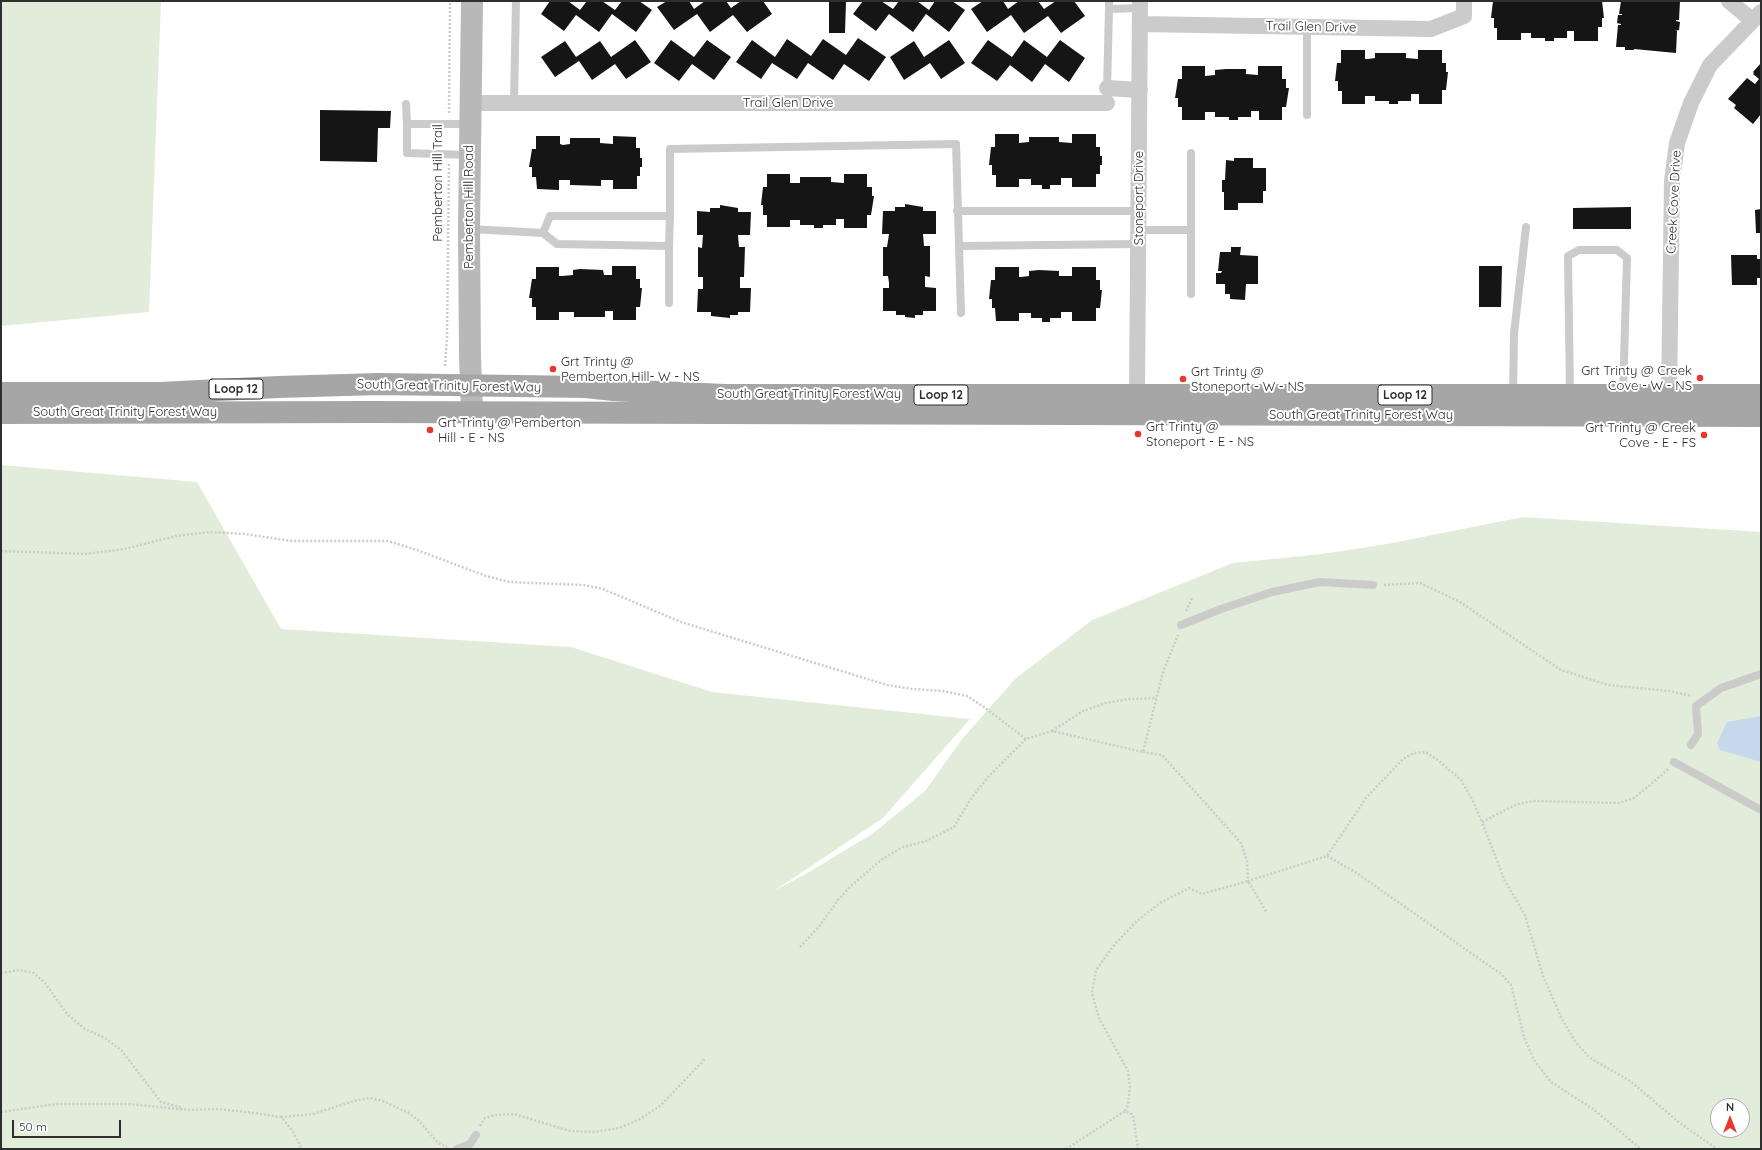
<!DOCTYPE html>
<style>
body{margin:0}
#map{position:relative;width:1762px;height:1150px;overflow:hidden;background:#fff;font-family:Quicksand,sans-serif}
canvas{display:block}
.frame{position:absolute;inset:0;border:2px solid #2e2e2e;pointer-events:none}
.north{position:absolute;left:1710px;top:1098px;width:40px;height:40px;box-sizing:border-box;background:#fff;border:1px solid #ababab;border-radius:50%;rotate:0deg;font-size:11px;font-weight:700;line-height:16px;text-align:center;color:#2e2e2e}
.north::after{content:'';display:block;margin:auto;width:14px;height:18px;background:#e9352b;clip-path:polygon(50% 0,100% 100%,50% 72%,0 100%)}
.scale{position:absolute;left:12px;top:1120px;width:109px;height:18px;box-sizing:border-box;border:2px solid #2e2e2e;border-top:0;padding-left:5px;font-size:12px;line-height:14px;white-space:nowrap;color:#2e2e2e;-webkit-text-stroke:3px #fff;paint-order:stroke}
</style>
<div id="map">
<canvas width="1762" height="1150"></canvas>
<div class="frame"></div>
<div class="north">N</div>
<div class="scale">50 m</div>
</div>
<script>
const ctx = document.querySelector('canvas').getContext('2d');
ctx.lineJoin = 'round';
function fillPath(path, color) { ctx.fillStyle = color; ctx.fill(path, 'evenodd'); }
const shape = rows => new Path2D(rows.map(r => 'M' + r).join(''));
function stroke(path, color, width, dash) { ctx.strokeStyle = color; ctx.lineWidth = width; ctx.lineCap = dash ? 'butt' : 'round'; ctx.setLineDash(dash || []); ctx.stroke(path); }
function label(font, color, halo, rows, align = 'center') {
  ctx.font = font + ' Quicksand,sans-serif'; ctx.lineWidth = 4; ctx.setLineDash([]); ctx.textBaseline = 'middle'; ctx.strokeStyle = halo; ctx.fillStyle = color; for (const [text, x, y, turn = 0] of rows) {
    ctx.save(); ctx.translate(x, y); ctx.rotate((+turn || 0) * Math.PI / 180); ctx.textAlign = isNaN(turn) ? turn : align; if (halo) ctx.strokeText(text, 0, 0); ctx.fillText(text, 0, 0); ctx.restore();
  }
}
fillPath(shape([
 [1,1,161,1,149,312,1,326],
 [1,465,197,482,281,629,571,647,712,692,970,719,883,818,774,891,809,872,872,834,925,791,962,739,1015,679,1092,620,1233,563,1322,554,1387,544,1523,517,1761,532,1761,1149,1,1149],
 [1718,1106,1742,1106,1742,1130,1718,1130]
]), '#e2ecdb');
fillPath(shape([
 [1761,716,1761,762,1720,750,1717,743,1727,722]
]), '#c6d9ec');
fillPath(shape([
 [550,1,568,1,580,10,587,1,602,1,615,10,622,1,639,1,652,10,636,32,612,14,599,32,576,15,564,31,541,14],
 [667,1,689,1,694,9,705,1,726,1,731,8,741,1,763,1,772,14,747,32,733,15,710,32,697,14,674,30,657,7],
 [829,1,846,1,845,33,829,33],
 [863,1,881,1,893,9,899,1,917,1,929,10,935,1,952,1,965,10,949,32,926,14,913,32,889,14,876,31,853,14],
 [983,1,1003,1,1008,9,1019,1,1038,1,1044,9,1056,1,1074,1,1085,16,1061,33,1048,16,1024,33,1011,15,987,32,971,9],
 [1493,1,1602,1,1604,18,1602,18,1602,27,1598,27,1598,41,1574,41,1574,31,1567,31,1567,38,1554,38,1554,41,1545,41,1545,38,1531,38,1531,33,1521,33,1521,40,1497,40,1497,28,1494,28,1494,18,1491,18],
 [1621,1,1680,1,1679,20,1676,20,1676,21,1680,22,1679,30,1675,31,1677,31,1676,53,1634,49,1634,50,1625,50,1625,47,1616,47,1618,25,1621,25,1621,24,1617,23,1618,15,1622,15,1622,14,1619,14],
 [858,38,886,57,869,81,844,64,833,80,808,63,797,79,772,63,761,79,736,62,752,40,775,57,787,39,811,56,823,39,846,55],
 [635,40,651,62,626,79,615,64,592,80,579,61,555,77,541,57,565,41,576,57,600,41,611,57],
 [671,40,694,57,707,40,731,57,714,80,692,64,679,81,654,63],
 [949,40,965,63,941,79,930,63,904,80,890,57,914,41,924,57],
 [988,40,1012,57,1024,40,1047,57,1060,40,1085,58,1069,82,1045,64,1032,82,1010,65,997,81,971,63],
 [1341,50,1365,50,1365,59,1368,59,1375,58,1375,53,1406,53,1406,58,1418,59,1418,50,1442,50,1442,63,1446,63,1446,72,1448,72,1446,90,1442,90,1442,104,1419,104,1419,94,1411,94,1411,101,1398,101,1398,104,1389,104,1389,101,1375,101,1375,96,1365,96,1365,104,1342,104,1342,91,1338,91,1338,81,1335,81,1337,63,1341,63],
 [1761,63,1761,114,1753,124,1734,108,1736,105,1728,99,1747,78,1755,84,1759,79,1753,74,1754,73,1753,72],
 [1182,66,1205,66,1205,76,1215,75,1215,70,1226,69,1246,69,1246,74,1258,75,1258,66,1282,66,1282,79,1286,79,1286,88,1289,88,1286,107,1282,107,1282,120,1259,120,1259,111,1251,111,1251,117,1238,117,1238,120,1229,120,1229,117,1215,117,1215,112,1205,112,1205,120,1182,120,1182,107,1178,107,1178,98,1175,98,1178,79,1182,79],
 [320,110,391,111,390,128,378,128,377,162,320,161],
 [995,134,1019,134,1019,143,1029,142,1029,137,1059,137,1059,142,1072,143,1072,134,1096,134,1096,147,1100,147,1100,156,1102,156,1102,165,1100,165,1100,174,1096,174,1096,187,1072,187,1072,178,1061,178,1061,185,1050,185,1050,189,1042,189,1042,185,1031,185,1031,179,1019,179,1019,187,996,187,996,175,992,175,992,165,989,165,991,147,995,147],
 [536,136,560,136,560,144,563,145,570,144,570,138,600,138,600,143,613,144,613,136,636,137,636,148,640,148,640,158,642,158,642,167,640,167,640,176,637,176,637,189,613,189,613,180,601,180,601,186,570,185,570,180,559,180,559,190,537,189,536,177,532,177,532,167,529,167,532,149,536,149],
 [1234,158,1253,158,1253,168,1266,168,1266,191,1263,191,1263,203,1238,203,1238,210,1224,210,1224,192,1222,192,1222,180,1225,180,1226,160,1234,161],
 [767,174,790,174,790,183,800,183,800,177,831,177,831,182,844,183,844,174,867,174,867,187,872,187,872,196,874,196,871,215,867,215,867,228,844,228,844,219,836,219,836,225,823,225,823,228,814,228,814,225,800,225,800,220,790,220,790,227,767,227,767,215,763,215,763,205,761,205,763,187,767,187],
 [905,204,923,207,923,211,936,211,936,234,923,234,924,246,930,246,930,277,925,276,925,287,936,288,936,311,923,311,923,315,915,315,915,318,905,317,905,315,896,315,896,311,883,311,883,288,889,288,889,283,888,276,883,276,883,247,887,247,889,234,882,234,883,211,895,211,895,207,905,207],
 [720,205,738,208,738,212,751,212,750,235,738,235,739,247,745,247,744,277,740,277,740,288,751,288,750,312,738,312,738,315,730,315,730,318,711,316,711,312,697,312,698,289,703,289,703,277,698,277,698,247,702,248,703,235,697,235,697,211,710,212,710,208,720,208],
 [1631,207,1631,229,1573,229,1573,208],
 [1761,209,1761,233,1756,233,1755,210],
 [1231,247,1241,247,1240,255,1258,256,1258,284,1246,284,1245,300,1230,299,1230,294,1225,294,1225,284,1216,284,1216,273,1221,273,1222,271,1218,271,1220,252,1231,252],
 [1731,255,1757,255,1757,259,1761,259,1761,278,1757,278,1757,285,1732,285],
 [612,266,636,266,636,279,640,279,640,288,642,288,640,307,636,307,636,320,613,320,613,311,605,311,605,317,574,317,574,312,559,312,559,320,536,320,536,307,532,307,532,298,529,298,532,279,536,279,536,267,559,267,559,276,562,276,573,275,573,270,580,269,603,270,604,275,612,275],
 [1479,266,1502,266,1501,307,1479,307],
 [995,267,1019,267,1019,277,1021,277,1029,276,1029,271,1039,270,1059,271,1059,276,1072,276,1072,267,1096,267,1096,280,1100,280,1100,290,1102,290,1100,308,1096,308,1096,321,1072,321,1072,312,1061,312,1061,318,1050,318,1050,322,1042,322,1042,318,1031,318,1031,313,1019,313,1019,321,996,321,995,308,992,308,992,299,989,299,991,280,995,280]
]), '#151515');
stroke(shape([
 [449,113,450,1],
 [445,366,447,338,449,164],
 [1,551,85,554,124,549,176,536,210,532,245,534,292,541,388,541,417,550,486,576,509,582,584,585,603,589,681,622,887,685,913,689,943,691,967,696,984,707,1026,739],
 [1384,585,1420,583,1460,602,1561,670,1608,685,1670,691,1692,696],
 [1186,611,1192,598],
 [1052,731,1083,711,1106,703,1129,699,1157,698],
 [1143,752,1162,755,1241,843,1247,861,1248,881,1327,856,1366,798,1403,759,1414,753,1426,752,1439,761,1461,780,1472,799,1482,822],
 [1668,769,1650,785,1634,798,1619,803,1534,801,1517,804,1482,822,1505,881,1525,915,1543,976,1561,1017,1576,1043,1590,1058,1630,1081,1681,1124,1717,1149],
 [1327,856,1355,872,1501,974,1511,985,1524,1037,1534,1060,1551,1082,1593,1109,1641,1149],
 [800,947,818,928,838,900,852,885,881,860,903,847,926,841,954,827,970,800,989,776,1026,739,1052,731,1143,752,1163,672,1178,635],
 [1,973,19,970,34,973,45,983,67,1014,85,1029,105,1038,122,1051,161,1102,183,1108],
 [1125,1111,1128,1105,1130,1086,1128,1071,1099,1018,1092,993,1096,970,1115,944,1137,921,1160,903,1189,888,1202,894,1248,881,1267,913],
 [1,1112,57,1104,128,1104,189,1110,216,1109,247,1112,281,1117,292,1130,302,1149],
 [281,1117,313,1114,354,1101,370,1098,383,1101,409,1113,419,1121,438,1143,447,1147],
 [480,1126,485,1118,495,1115,514,1114,570,1131,595,1132,619,1128,640,1119,660,1106,706,1058],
 [1066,1149,1125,1111,1133,1115,1138,1149]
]), '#cbcbcb', 2.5, [2, 2]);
stroke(shape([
 [1109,1,1109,9,1140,8],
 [1307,27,1307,115],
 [1107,90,1109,9],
 [514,103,516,1],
 [406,104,407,124,469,124],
 [407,124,407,153,469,155],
 [957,211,1139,211],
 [470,229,543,233,550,216,670,216,670,149,956,144,961,313],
 [1139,230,1191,230,1191,153],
 [543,233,557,244,669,246,670,216],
 [669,246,669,303],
 [959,246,1138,244],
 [1191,294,1191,230],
 [1513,394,1514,334,1526,227],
 [1570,394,1568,256,1579,250,1617,250,1627,258,1623,394],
 [1181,625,1221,609,1272,592,1320,582,1373,585],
 [1691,745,1698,734,1696,706,1721,688,1761,674],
 [1674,762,1761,810],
 [457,1149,470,1144,476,1135]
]), '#cbcbcb', 8);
stroke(shape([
 [1729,1,1752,20],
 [1140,24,1431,29,1464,16,1464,1],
 [1107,88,1140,90],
 [470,103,1107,103],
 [1137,395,1140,1],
 [1669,395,1672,181,1677,143,1691,103,1710,65,1761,12]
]), '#cbcbcb', 16);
stroke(shape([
 [472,1,469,229,470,356,472,413]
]), '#b8b8b8', 22);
stroke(shape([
 [1,393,160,393,278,387,379,384,585,387,614,390,725,395,1761,395],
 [1,413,369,412,1761,416]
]), '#a6a6a6', 22);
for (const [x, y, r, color] of [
 [553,369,4,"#e9352b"],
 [1700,378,4,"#e9352b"],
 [1183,379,4,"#e9352b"],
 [430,430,4,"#e9352b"],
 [1138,434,4,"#e9352b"],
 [1704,435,4,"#e9352b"]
]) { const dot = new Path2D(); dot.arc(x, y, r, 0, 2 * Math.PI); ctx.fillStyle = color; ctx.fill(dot); stroke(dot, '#fff', 1.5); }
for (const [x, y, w] of [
 [236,389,54],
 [941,395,54],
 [1405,395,54]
]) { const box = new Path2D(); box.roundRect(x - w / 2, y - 10, w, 20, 3); ctx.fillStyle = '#fff'; ctx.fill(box); stroke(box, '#2e2e2e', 1); }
label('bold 12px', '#2e2e2e', null, [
 ["Loop 12",236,389],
 ["Loop 12",941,395],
 ["Loop 12",1405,395]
]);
label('13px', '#2e2e2e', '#fff', [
 ["Trail Glen Drive",1311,27,1],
 ["Trail Glen Drive",788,103],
 ["Pemberton Hill Trail",438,183,-90],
 ["Stoneport Drive",1139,198,-90],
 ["Creek Cove Drive",1674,202,-87],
 ["Pemberton Hill Road",469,207,-90],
 ["South Great Trinity Forest Way",449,386,1],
 ["South Great Trinity Forest Way",809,394],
 ["South Great Trinity Forest Way",125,412],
 ["South Great Trinity Forest Way",1361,415]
]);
label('13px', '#2e2e2e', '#fff', [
 ["Grt Trinty @",561,362],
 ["Pemberton Hill- W - NS",561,377],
 ["Grt Trinty @ Creek",1692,371,"right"],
 ["Cove - W - NS",1692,386,"right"],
 ["Grt Trinty @",1191,372],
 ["Stoneport - W - NS",1191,387],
 ["Grt Trinty @ Pemberton",438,423],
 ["Hill - E - NS",438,438],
 ["Grt Trinty @",1146,427],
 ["Stoneport - E - NS",1146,442],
 ["Grt Trinty @ Creek",1696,428,"right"],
 ["Cove - E - FS",1696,443,"right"]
], 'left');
</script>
